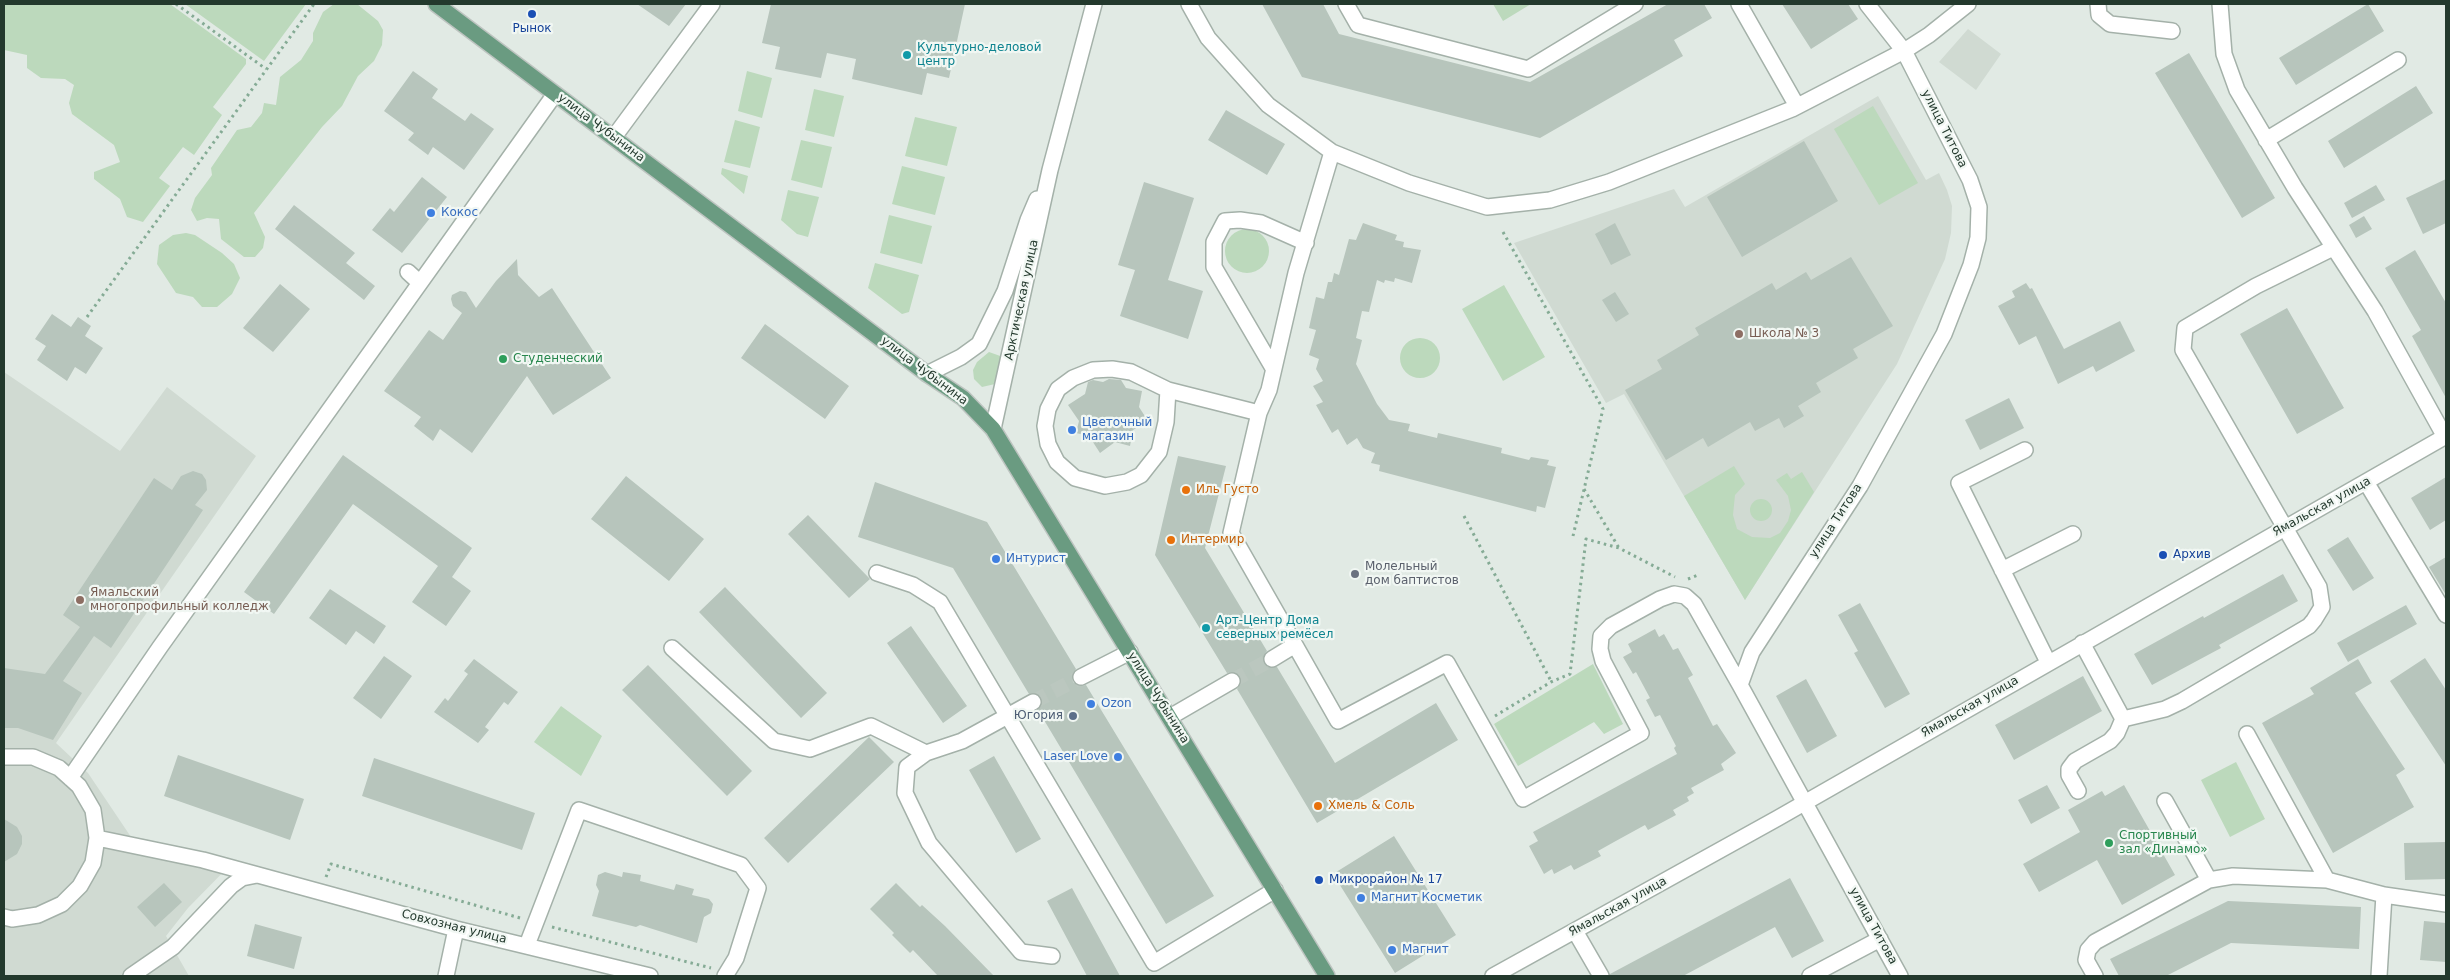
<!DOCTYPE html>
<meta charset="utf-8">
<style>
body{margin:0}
#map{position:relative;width:2450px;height:980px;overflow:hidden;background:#e1eae4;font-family:"DejaVu Sans",sans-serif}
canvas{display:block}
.frame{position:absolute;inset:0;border:5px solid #23392d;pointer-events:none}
</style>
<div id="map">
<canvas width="2450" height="980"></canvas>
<div class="frame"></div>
</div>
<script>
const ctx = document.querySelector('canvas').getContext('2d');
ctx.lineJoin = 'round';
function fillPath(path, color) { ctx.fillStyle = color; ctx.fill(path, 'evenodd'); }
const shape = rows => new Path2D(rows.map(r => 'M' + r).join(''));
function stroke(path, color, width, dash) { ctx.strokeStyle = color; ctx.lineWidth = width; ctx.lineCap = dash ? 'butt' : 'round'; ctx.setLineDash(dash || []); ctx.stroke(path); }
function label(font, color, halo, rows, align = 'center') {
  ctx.font = font + ' "DejaVu Sans",sans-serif'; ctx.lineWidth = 4.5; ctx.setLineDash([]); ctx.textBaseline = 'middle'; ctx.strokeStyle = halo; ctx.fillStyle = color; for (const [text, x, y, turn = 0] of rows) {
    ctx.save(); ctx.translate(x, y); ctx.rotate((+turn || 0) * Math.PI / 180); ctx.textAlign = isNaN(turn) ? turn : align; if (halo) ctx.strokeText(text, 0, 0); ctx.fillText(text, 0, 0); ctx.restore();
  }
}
fillPath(shape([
 [1968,29,2001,54,1976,90,1939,62],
 [1878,96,1926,180,1939,173,1947,190,1952,206,1951,233,1945,259,1897,364,1745,600,1624,394,1606,403,1514,243,1674,189,1685,207],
 [4,372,120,451,167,387,256,456,56,743,88,773,131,837,235,860,188,908,166,936,189,976,4,976]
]), '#d0dad2');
fillPath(shape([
 [4,4,170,4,246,59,246,64,213,107,222,115,194,155,183,147,159,178,170,186,143,222,127,217,120,199,94,179,94,172,120,162,114,145,72,114,69,103,74,85,65,79,41,78,27,68,27,55,4,50],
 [185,4,306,4,264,61],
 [334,4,357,4,378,21,383,30,382,45,374,61,358,76,342,106,322,127,254,213,265,237,263,248,255,257,244,257,221,239,219,219,207,218,197,221,191,210,195,198,212,175,211,168,237,130,251,127,262,113,264,103,276,105,280,77,301,60,313,41,313,33,323,12],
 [1493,4,1531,4,1503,21],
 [747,71,772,78,762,118,738,111],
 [814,89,844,96,834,137,805,130],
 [1873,106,1918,183,1879,205,1834,129],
 [915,117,957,127,947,166,905,156],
 [735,120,760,127,750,168,724,162],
 [801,140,832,147,822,188,791,180],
 [902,166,945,177,935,215,892,204],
 [722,168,748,176,744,194,721,174],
 [788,190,819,197,808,237,797,234,781,220],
 [889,215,932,226,922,264,880,253],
 '1225 251a22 22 0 1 1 44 0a22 22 0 1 1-44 0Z',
 [186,233,195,235,222,253,234,264,240,278,232,294,217,307,202,307,193,297,176,293,157,264,159,245,173,235],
 [875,263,919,275,909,312,902,314,868,288],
 [1504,285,1545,357,1503,381,1462,309],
 '1400 358a20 20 0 1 1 40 0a20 20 0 1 1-40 0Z',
 [989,352,1003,357,995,384,982,387,974,379,973,370,977,362],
 [1734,466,1745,484,1735,495,1733,515,1737,529,1752,537,1770,538,1780,533,1788,521,1791,510,1788,496,1776,480,1787,473,1791,479,1802,472,1814,492,1745,600,1684,496],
 '1750 510a11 11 0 1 1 22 0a11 11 0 1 1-22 0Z',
 [1593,664,1623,724,1604,734,1594,722,1518,766,1494,724],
 [561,706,602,736,581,776,534,742],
 [2236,762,2265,819,2230,837,2201,780]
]), '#bcd9bc');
fillPath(shape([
 [637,4,686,4,669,26],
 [771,4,965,4,949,78,927,73,922,95,852,79,856,59,827,53,821,78,775,69,780,47,762,43],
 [1262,4,1323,4,1339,34,1530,82,1668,4,1704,4,1712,18,1674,40,1683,56,1540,138,1302,77],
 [1782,4,1848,4,1858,19,1811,49],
 [2368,4,2384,31,2296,85,2279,58],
 [2189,53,2275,198,2242,218,2155,73],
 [413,71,438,89,432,98,465,121,471,113,494,129,464,170,433,147,428,155,408,140,414,133,384,111],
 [2416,86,2433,113,2344,168,2328,141],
 [1226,110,1285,144,1267,175,1208,140],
 [1804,141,1838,201,1742,257,1707,197],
 [422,177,447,197,402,253,372,230,390,208,394,212],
 [2446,179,2446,223,2423,234,2406,198],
 [1144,182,1194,198,1168,280,1203,291,1188,339,1120,316,1135,270,1118,265],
 [2376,185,2385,200,2352,218,2344,203],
 [294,205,355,253,346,263,375,286,364,300,275,229],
 [2364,216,2372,229,2356,238,2349,225],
 [1363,223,1397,235,1395,240,1404,242,1403,247,1421,250,1412,283,1395,278,1394,282,1385,280,1384,283,1377,280,1369,312,1362,311,1356,338,1362,340,1356,364,1377,404,1389,420,1410,424,1408,431,1437,438,1438,433,1502,448,1501,453,1529,460,1531,457,1549,460,1547,465,1556,467,1545,508,1537,506,1536,512,1379,471,1380,465,1371,463,1375,453,1363,448,1357,438,1347,445,1338,429,1332,433,1316,405,1323,402,1313,386,1323,381,1316,369,1319,359,1309,355,1316,330,1309,328,1316,297,1324,299,1328,282,1332,282,1334,273,1339,275,1349,239,1356,240],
 [1615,223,1631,255,1611,265,1595,234],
 [2415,250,2446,303,2446,398,2412,336,2421,330,2385,268],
 [1851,257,1893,326,1853,349,1858,358,1816,383,1821,392,1798,406,1804,416,1784,428,1779,418,1755,431,1750,422,1708,447,1703,438,1666,460,1625,390,1662,369,1657,360,1699,335,1695,328,1772,283,1776,290,1806,272,1811,280],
 [517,259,518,275,539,297,552,288,611,378,553,415,527,376,472,453,440,429,433,441,414,426,421,417,384,391,429,330,443,340,462,313,453,306,451,299,452,295,460,291,466,292,476,308,496,281],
 [2026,283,2030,289,2032,288,2064,349,2120,321,2135,351,2096,372,2093,366,2058,384,2036,336,2019,345,1998,306,2015,297,2012,291],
 [280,284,310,309,273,352,243,328],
 [1615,292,1629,314,1616,322,1602,300],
 [2287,308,2344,408,2297,434,2240,334],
 [52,314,71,327,78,317,91,326,85,336,103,348,86,374,75,367,67,381,37,360,46,346,35,339],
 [765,324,849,386,825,419,741,358],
 [1109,379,1121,380,1126,388,1142,391,1139,407,1148,421,1133,430,1130,446,1115,442,1100,453,1089,436,1076,433,1079,421,1068,405,1085,394,1088,382,1093,380,1103,382],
 [2009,398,2024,428,1980,450,1965,420],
 [343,455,472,548,452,577,471,591,446,626,412,602,438,566,353,504,274,614,244,592],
 [1178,456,1226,466,1205,548,1267,651,1264,655,1264,663,1268,667,1277,667,1335,763,1436,703,1458,740,1317,823,1237,689,1241,681,1240,676,1232,672,1227,673,1155,555],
 [193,471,202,474,206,480,207,490,195,505,203,510,111,648,94,636,63,681,82,693,53,740,18,728,4,728,4,668,45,674,80,627,63,615,154,478,172,490,181,476],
 [626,476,704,539,669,581,591,519],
 [2446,477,2446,520,2430,530,2411,498],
 [875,482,987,522,1076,669,1072,676,1073,682,1080,686,1086,685,1214,896,1166,924,1038,710,1042,703,1041,697,1034,693,1029,694,953,568,858,537],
 [808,515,870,579,849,598,788,534],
 [2348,537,2374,578,2353,591,2327,550],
 [2446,557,2446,595,2429,567],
 [2283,574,2298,601,2219,645,2221,648,2152,685,2134,654,2203,616,2204,618],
 [725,587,827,693,801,718,699,612],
 [330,589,386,626,374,644,356,631,346,645,309,618],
 [1860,603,1910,694,1885,708,1854,653,1858,651,1838,615],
 [2406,605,2417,624,2348,662,2337,643],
 [911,626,967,706,943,723,887,643],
 [1655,629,1659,637,1664,634,1673,650,1678,648,1693,675,1688,678,1713,726,1717,724,1736,753,1721,764,1724,770,1691,788,1694,793,1687,797,1689,801,1673,810,1676,815,1648,830,1645,825,1614,842,1598,851,1601,856,1574,870,1571,865,1554,874,1552,869,1544,874,1529,846,1538,841,1533,832,1677,754,1674,748,1676,746,1660,715,1655,717,1646,700,1650,698,1636,672,1633,674,1623,657,1632,652,1628,644],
 [384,656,412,676,381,719,353,698],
 [2425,658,2446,690,2446,766,2390,681],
 [474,659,518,692,508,705,504,702,485,727,489,730,478,743,434,712,445,698,448,701,468,674,464,671],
 [2358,659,2372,683,2355,693,2405,769,2396,775,2414,807,2333,853,2262,723,2314,694,2310,688],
 [648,665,752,771,727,796,622,690],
 [2083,676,2102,711,2014,760,1995,725],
 [1806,679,1837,736,1807,753,1776,696],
 [869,737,894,762,788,863,764,838],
 [178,755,304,799,290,840,164,796],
 [994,756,1041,839,1016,853,969,770],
 [374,758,535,813,522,850,362,796],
 [2047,785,2060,808,2031,824,2018,800],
 [2124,785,2175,875,2122,905,2097,860,2039,892,2023,864,2080,832,2068,810,2102,791,2105,796],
 [4,819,17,827,22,836,22,844,17,854,4,862],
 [1394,836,1456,935,1395,973,1333,874],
 [2446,842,2446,879,2405,880,2404,843],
 [605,872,622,877,623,872,641,875,640,881,674,890,676,884,694,889,692,895,709,899,713,904,711,913,704,917,697,943,640,925,636,927,592,916,599,891,596,885,598,875],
 [1790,878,1824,941,1792,958,1775,927,1683,976,1610,976,1610,974],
 [164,883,182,902,155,927,137,907],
 [896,883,920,907,922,905,945,926,994,976,938,976,913,950,910,953,892,935,894,933,870,909],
 [1072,888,1120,976,1087,976,1047,901],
 [2228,901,2361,907,2359,949,2231,943,2166,976,2119,976,2110,959],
 [2424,921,2446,923,2446,962,2420,960],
 [255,924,302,937,294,969,247,956]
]), '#b7c5bc');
stroke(shape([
 [1232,681,1272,659],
 [1033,702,1081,677]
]), '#bbc7bf', 15, [15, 8]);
const minor = shape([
 [1189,4,1208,38,1268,105,1332,152,1409,183,1487,207,1550,200,1609,182,1792,109,1904,51,1929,35,1968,4],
 [1346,4,1358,25,1528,69,1635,4],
 [1739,4,1797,106],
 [2098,4,2099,15,2110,24,2172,31],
 [2220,4,2224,54,2237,90,2295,188,2375,311,2445,437],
 [614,137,712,4],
 [2266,140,2398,60],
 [408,272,420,283],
 [1273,368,1214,267,1214,242,1225,221,1240,220,1261,223,1306,243],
 [927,374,961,357,979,344,1005,291,1028,220,1037,199],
 [1168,390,1166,422,1159,452,1141,475,1127,482,1105,486,1075,478,1057,462,1048,444,1045,426,1048,409,1058,389,1073,378,1093,370,1112,369,1131,372,1168,390,1259,413,1231,533,1295,645,1272,659],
 [1259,413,1269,390,1296,273,1332,152],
 [993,429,1050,170,1094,4],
 [2025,450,1959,483,2048,662],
 [2366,482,2446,615],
 [2002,570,2073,534],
 [877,573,913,585,940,602,1154,963,1275,890],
 [2082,643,2123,719,2165,709,2182,701,2309,626,2314,620,2322,607,2319,587,2183,350,2185,328,2256,286,2333,248],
 [1295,645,1338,721,1447,663,1523,799,1641,733,1603,661,1600,649,1601,636,1611,626,1660,599,1674,594,1685,596,1694,604,1740,685,1900,976],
 [672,648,774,741,810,749,871,726,926,753,962,741,1033,702],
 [1081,677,1130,652],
 [1740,685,1752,652,1860,486,1944,334,1971,265,1978,238,1979,207,1970,180,1904,51,1867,4],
 [1170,717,1232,681],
 [2247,734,2327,880],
 [926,753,907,767,905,793,929,843,1021,952,1052,956],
 [4,757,33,757,59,768,79,786,93,810,97,838,93,863,80,886,62,904,38,915,12,919,4,917],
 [70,778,160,647,555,94],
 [2078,791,2069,775,2069,769,2075,761,2110,741,2117,733,2123,719],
 [2165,801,2209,880],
 [97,838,203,860,456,929,650,976],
 [2384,895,2446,904],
 [1575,931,1601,976],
 [527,945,579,810,741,865,758,888,736,958,725,976],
 [131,976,173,947,231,886,242,878,257,875],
 [446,976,456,929],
 [1493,976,1778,818,2446,436],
 [1810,976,1880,939],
 [2095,976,2086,960,2088,950,2095,942,2209,880,2233,876,2327,880,2384,895,2379,976]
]);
const major = shape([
 [436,4,927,374,963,398,993,429,1327,976]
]);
stroke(minor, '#a4b1a9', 18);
stroke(major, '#bdc4c0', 18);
stroke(shape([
 [176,4,266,69],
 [1503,232,1603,409,1573,536],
 [87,317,314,4],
 [1584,489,1619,548],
 [1464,516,1551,681],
 [1688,579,1698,575],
 [1495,716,1551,682,1570,674,1586,539,1619,548,1675,577],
 [326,877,331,864,520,918],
 [552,927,711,968]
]), '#85ab95', 3, [2.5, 4]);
stroke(minor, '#fff', 15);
stroke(major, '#6a9b81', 15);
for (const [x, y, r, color] of [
 [532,14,5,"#1a4fb4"],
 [907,55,5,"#0f9aa8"],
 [431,213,5,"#3f7fe0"],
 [1739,334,5,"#8d6e63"],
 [503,359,5,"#2e9e5b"],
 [1072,430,5,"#3f7fe0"],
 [1186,490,5,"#e8710a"],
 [1171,540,5,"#e8710a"],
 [2163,555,5,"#1a4fb4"],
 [996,559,5,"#3f7fe0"],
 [1355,574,5,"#6b7280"],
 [80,600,5,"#8d6e63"],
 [1206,628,5,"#0f9aa8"],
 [1091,704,5,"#3f7fe0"],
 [1073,716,5,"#5c6f8a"],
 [1118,757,5,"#3f7fe0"],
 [1318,806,5,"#e8710a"],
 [2109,843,5,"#2e9e5b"],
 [1319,880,5,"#1a4fb4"],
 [1361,898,5,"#3f7fe0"],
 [1392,950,5,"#3f7fe0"]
]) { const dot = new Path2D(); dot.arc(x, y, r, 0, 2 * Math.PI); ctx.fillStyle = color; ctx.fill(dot); stroke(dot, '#f1f7f3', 2); }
label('12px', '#164399', '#f1f7f3', [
 ["Рынок",532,29,"center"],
 ["Архив",2173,555],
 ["Микрорайон № 17",1329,880]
], 'left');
label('12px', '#0d838f', '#f1f7f3', [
 ["Культурно-деловой",917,48],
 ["центр",917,62],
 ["Арт-Центр Дома",1216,621],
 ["северных ремёсел",1216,635]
], 'left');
label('12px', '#23392d', '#f1f7f3', [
 ["улица Чубынина",601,128,37],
 ["улица Титова",1944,129,63],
 ["Арктическая улица",1022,300,-78],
 ["улица Чубынина",924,371,37],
 ["Ямальская улица",2322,507,-29],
 ["улица Титова",1836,521,-57],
 ["улица Чубынина",1158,698,58],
 ["Ямальская улица",1970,707,-30],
 ["Ямальская улица",1618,907,-29],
 ["улица Титова",1873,926,61],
 ["Совхозная улица",454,927,14]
]);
label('12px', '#366cbe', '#f1f7f3', [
 ["Кокос",441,213],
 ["Цветочный",1082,423],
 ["магазин",1082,437],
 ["Интурист",1006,559],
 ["Ozon",1101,704],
 ["Laser Love",1108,757,"right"],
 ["Магнит Косметик",1371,898],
 ["Магнит",1402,950]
], 'left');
label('12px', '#785e54', '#f1f7f3', [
 ["Школа № 3",1749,334],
 ["Ямальский",90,593],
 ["многопрофильный колледж",90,607]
], 'left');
label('12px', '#27864d', '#f1f7f3', [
 ["Студенческий",513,359],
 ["Спортивный",2119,836],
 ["зал «Динамо»",2119,850]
], 'left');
label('12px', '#c56008', '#f1f7f3', [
 ["Иль Густо",1196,490],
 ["Интермир",1181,540],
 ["Хмель & Соль",1328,806]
], 'left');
label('12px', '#5b616d', '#f1f7f3', [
 ["Молельный",1365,567],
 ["дом баптистов",1365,581]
], 'left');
label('12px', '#4e5e75', '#f1f7f3', [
 ["Югория",1063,716]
], 'right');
</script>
